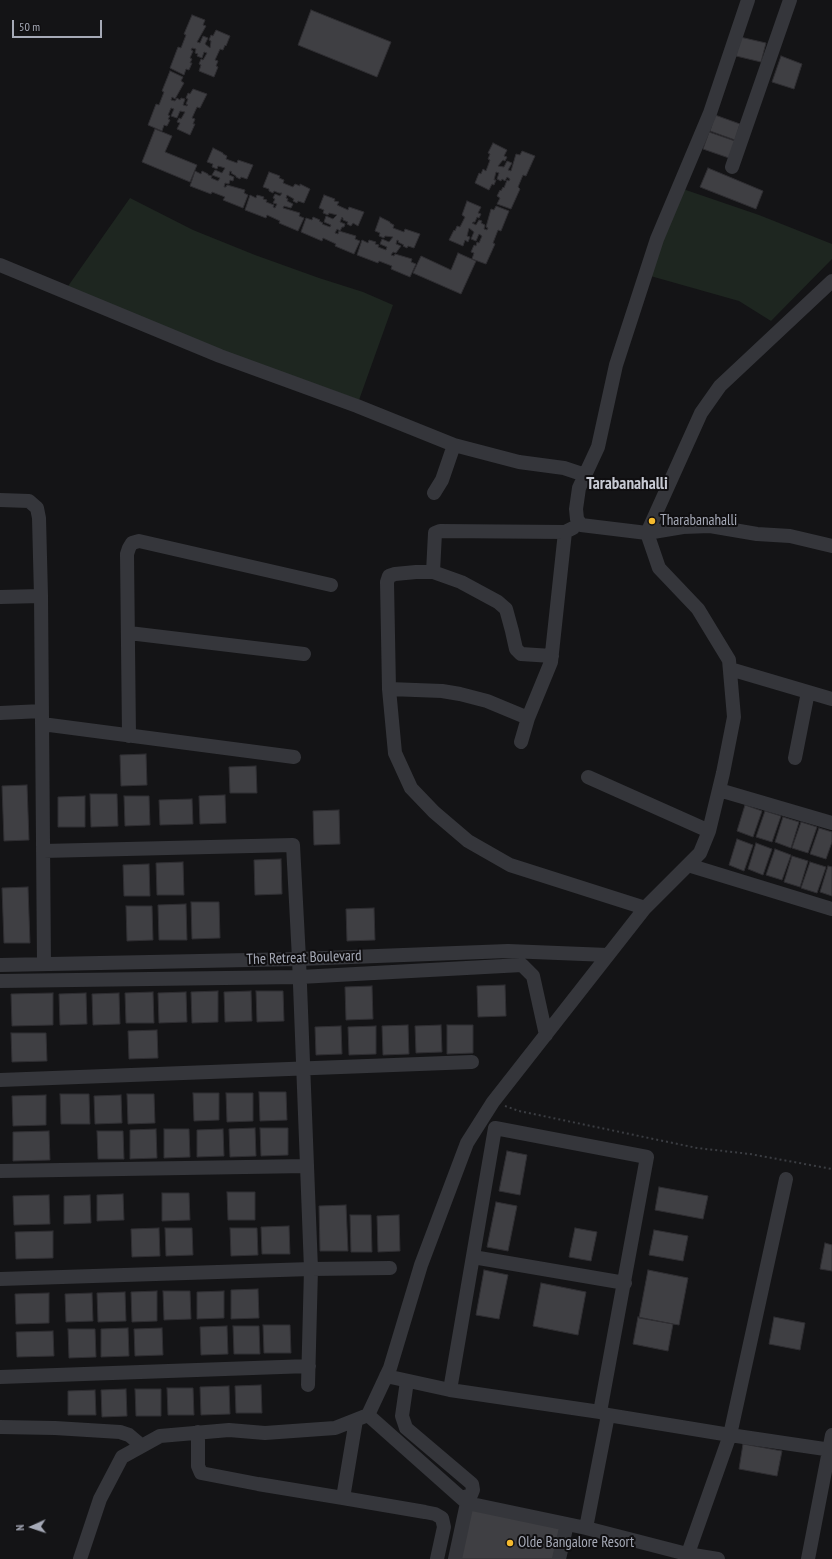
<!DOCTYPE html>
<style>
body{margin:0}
#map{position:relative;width:832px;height:1559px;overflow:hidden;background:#141416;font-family:"PT Sans Narrow",sans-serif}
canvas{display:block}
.north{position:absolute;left:12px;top:1507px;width:40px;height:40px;-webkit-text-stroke:3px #100f11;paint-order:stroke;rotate:267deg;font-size:11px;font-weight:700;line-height:16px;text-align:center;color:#a6aab7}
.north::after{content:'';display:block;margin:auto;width:14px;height:18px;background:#a6aab7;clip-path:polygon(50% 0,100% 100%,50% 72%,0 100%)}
.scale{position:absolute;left:12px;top:20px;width:90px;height:18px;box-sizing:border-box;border:2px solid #a6aab7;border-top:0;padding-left:5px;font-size:12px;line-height:14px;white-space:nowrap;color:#a6aab7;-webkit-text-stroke:3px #100f11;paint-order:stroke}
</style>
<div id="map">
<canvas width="832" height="1559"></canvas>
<div class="north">N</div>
<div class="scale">50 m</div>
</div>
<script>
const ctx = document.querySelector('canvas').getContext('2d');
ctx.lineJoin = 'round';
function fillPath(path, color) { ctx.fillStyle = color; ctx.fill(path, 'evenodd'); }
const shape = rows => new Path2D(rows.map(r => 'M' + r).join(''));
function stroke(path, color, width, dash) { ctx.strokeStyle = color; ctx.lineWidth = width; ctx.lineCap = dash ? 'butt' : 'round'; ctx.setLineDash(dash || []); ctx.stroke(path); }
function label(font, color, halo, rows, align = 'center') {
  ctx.font = font + ' "PT Sans Narrow",sans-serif'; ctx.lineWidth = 4; ctx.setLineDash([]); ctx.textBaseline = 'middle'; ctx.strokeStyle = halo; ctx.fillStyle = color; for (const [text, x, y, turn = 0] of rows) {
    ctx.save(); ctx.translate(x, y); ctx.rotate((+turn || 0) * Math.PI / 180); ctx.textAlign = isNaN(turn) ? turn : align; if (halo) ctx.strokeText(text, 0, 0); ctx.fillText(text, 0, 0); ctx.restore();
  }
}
fillPath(shape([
 [683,189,759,215,832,244,832,259,771,321,739,301,647,275],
 [130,198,193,230,255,255,319,278,363,292,393,305,359,400,210,346,66,289]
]), '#1e2620');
const building = shape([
 [311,10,391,42,377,77,298,45,311,10],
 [192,15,205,20,203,25,206,26,197,42,200,43,203,36,208,38,205,44,210,48,211,41,209,40,211,35,213,36,216,30,230,36,226,46,225,45,223,50,220,49,215,60,218,61,216,66,218,67,214,77,199,71,201,65,199,64,201,59,203,60,207,53,204,52,202,58,197,56,198,54,195,53,196,49,192,48,191,50,193,51,190,58,192,59,190,63,192,63,189,70,186,69,184,75,170,68,178,47,181,48,186,35,184,34,192,15],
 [740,37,766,43,761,62,736,56,740,37],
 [781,56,802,64,794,89,772,82,781,56],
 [170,71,183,77,181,81,184,83,175,99,172,97,171,100,175,101,177,98,180,100,181,98,185,99,183,105,187,106,188,105,186,104,188,99,186,98,188,93,190,94,193,89,207,94,200,108,197,107,192,118,195,119,193,124,195,124,190,135,177,129,180,123,177,122,179,118,181,119,185,112,180,111,177,118,171,116,174,109,171,108,168,115,170,116,168,119,170,120,167,126,164,125,162,131,148,125,156,104,159,105,164,92,162,91,170,71],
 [715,115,740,124,735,140,710,131,715,115],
 [155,129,172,136,165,152,197,165,190,182,142,162,155,129],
 [709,132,735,141,729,158,703,149,709,132],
 [493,143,507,150,504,156,507,157,505,161,503,160,498,166,504,167,507,161,512,163,508,170,511,171,516,154,520,155,522,151,535,156,526,176,523,175,518,187,520,189,511,209,497,204,500,198,497,196,500,190,501,191,503,187,504,188,507,180,509,181,510,179,507,177,505,181,502,179,501,181,497,179,499,173,496,172,494,180,496,180,494,185,492,184,489,190,475,183,479,173,481,174,483,169,486,171,490,160,488,159,490,154,488,153,493,143],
 [213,148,223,153,223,154,227,156,226,159,237,163,238,160,253,165,247,179,241,177,240,179,236,177,236,176,231,173,232,172,230,171,229,175,234,177,233,181,230,180,229,184,225,183,224,187,226,187,227,185,245,190,244,193,248,195,243,208,223,200,225,197,212,192,211,194,190,186,195,171,201,174,202,171,208,174,208,175,212,176,211,178,218,181,220,178,212,175,215,170,222,173,225,168,218,166,217,169,212,167,213,164,207,162,213,148],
 [708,168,763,191,756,209,700,187,708,168],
 [269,172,280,176,279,178,284,180,283,183,293,187,295,184,300,186,300,184,310,189,304,203,298,201,297,203,293,201,294,199,287,195,286,198,288,199,287,201,293,204,291,208,284,206,283,208,300,213,299,216,304,218,298,231,279,223,280,221,267,215,266,218,245,210,250,195,256,198,257,195,264,197,263,199,267,200,266,202,274,205,273,207,275,208,277,204,273,203,275,199,273,198,275,194,280,196,282,193,279,193,274,191,273,193,269,191,269,189,263,187,269,172],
 [324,195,335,199,334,201,339,202,337,205,348,210,349,207,364,212,358,226,353,223,351,226,347,224,348,222,343,220,343,218,342,217,340,222,345,224,344,227,342,227,340,231,337,229,335,233,338,234,339,231,356,236,355,239,360,241,354,254,335,246,336,244,323,238,322,241,301,232,306,218,312,220,313,217,320,220,319,221,323,223,322,224,330,227,331,225,324,222,326,216,333,219,337,215,329,213,328,215,323,213,324,210,319,208,324,195],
 [467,201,481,207,478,213,481,214,479,218,477,217,475,222,473,222,472,223,476,225,479,220,482,221,481,223,485,225,484,229,487,230,488,228,486,227,491,209,494,210,496,206,509,211,501,231,498,230,493,243,495,244,486,264,472,259,474,253,471,252,474,245,476,246,477,242,479,243,482,236,479,234,476,241,471,239,474,232,469,228,467,236,470,237,468,242,465,240,463,246,449,240,454,230,455,231,457,226,460,227,465,217,462,215,467,201],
 [380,217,390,222,390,223,394,225,393,228,404,232,405,229,420,234,414,248,408,246,407,248,403,246,404,245,398,242,399,241,397,240,396,244,401,246,396,253,393,252,391,255,394,256,395,254,412,259,411,262,416,264,410,277,391,269,392,266,379,261,378,263,357,255,362,240,368,243,369,240,376,242,375,244,379,245,378,247,386,250,387,247,380,244,382,239,389,242,393,237,385,236,384,238,379,236,380,233,375,231,380,217],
 [458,253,476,261,461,294,413,273,421,256,451,270,458,253],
 [146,754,147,785,121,786,120,755,146,754],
 [256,766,257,793,230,793,229,767,256,766],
 [27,785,29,840,4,841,2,786,27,785],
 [90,794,117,794,118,826,91,827,90,794],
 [225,795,226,823,200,824,199,796,225,795],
 [85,796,85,827,58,827,58,797,85,796],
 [124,796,149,796,150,825,125,826,124,796],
 [192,799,193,824,160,825,159,800,192,799],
 [745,805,762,811,753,837,737,831,745,805],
 [339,810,340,844,314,845,313,811,339,810],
 [765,811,781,816,772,842,756,837,765,811],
 [783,817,799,822,791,848,775,842,783,817],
 [801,822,817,827,808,853,792,848,801,822],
 [819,828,832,832,832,842,826,859,810,854,819,828],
 [737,839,753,845,744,871,729,865,737,839],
 [756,843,772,849,763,875,748,869,756,843],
 [775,849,791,855,782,880,766,875,775,849],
 [792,856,808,861,800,887,784,882,792,856],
 [281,859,282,894,255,895,254,860,281,859],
 [183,862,184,895,157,895,156,863,183,862],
 [810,862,826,867,817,893,801,888,810,862],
 [149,864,150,896,124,896,123,865,149,864],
 [828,866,832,867,832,896,820,892,828,866],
 [28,887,30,943,4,943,2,888,28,887],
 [191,902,219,902,220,938,192,939,191,902],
 [186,904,187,940,159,940,158,905,186,904],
 [126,906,152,906,153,940,127,941,126,906],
 [374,908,375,940,347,941,346,909,374,908],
 [505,985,506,1016,478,1017,477,986,505,985],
 [372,986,373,1019,346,1020,345,987,372,986],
 [218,991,218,1022,192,1023,191,992,218,991],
 [251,991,252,1021,225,1022,224,992,251,991],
 [256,991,283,991,284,1021,257,1022,256,991],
 [153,992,154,1023,126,1023,125,993,153,992],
 [186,992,187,1022,159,1023,158,993,186,992],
 [53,993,53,1025,12,1026,11,994,53,993],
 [86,993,87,1024,60,1025,59,994,86,993],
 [119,993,120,1024,93,1025,92,994,119,993],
 [408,1025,409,1054,383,1055,382,1026,408,1025],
 [441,1025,442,1052,416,1053,415,1026,441,1025],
 [447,1025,473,1025,473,1053,447,1054,447,1025],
 [341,1026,342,1054,316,1055,315,1027,341,1026],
 [376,1026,376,1054,349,1055,348,1027,376,1026],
 [157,1030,158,1058,129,1059,128,1031,157,1030],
 [11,1033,46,1033,47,1061,12,1062,11,1033],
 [259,1092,286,1092,287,1120,260,1121,259,1092],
 [193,1093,219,1093,219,1120,194,1121,193,1093],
 [226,1093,253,1093,253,1121,227,1122,226,1093],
 [60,1094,89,1094,90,1124,61,1124,60,1094],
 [127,1094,154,1094,155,1123,128,1124,127,1094],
 [46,1095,46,1125,13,1126,12,1096,46,1095],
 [121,1095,122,1123,95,1124,94,1096,121,1095],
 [255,1128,256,1156,230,1157,229,1129,255,1128],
 [260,1128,288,1128,288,1155,261,1156,260,1128],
 [156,1129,157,1158,130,1159,130,1130,156,1129],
 [164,1129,189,1129,190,1157,164,1158,164,1129],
 [223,1129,224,1156,197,1157,197,1130,223,1129],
 [49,1131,50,1160,13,1161,13,1132,49,1131],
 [97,1131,123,1131,124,1159,98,1159,97,1131],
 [507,1151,527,1155,520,1195,499,1191,507,1151],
 [659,1187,708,1196,703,1219,655,1210,659,1187],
 [227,1192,255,1192,255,1220,228,1220,227,1192],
 [162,1193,189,1193,190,1220,162,1221,162,1193],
 [123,1194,124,1220,97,1221,97,1195,123,1194],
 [49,1195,50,1224,14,1225,13,1196,49,1195],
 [90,1195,91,1223,64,1224,64,1196,90,1195],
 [496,1202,517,1206,508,1251,487,1247,496,1202],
 [346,1205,348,1251,320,1251,319,1206,346,1205],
 [350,1215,371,1215,372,1252,351,1252,350,1215],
 [399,1215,400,1251,378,1252,377,1216,399,1215],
 [289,1226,290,1254,262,1254,261,1227,289,1226],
 [159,1228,160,1256,132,1257,131,1229,159,1228],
 [165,1228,192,1228,193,1255,166,1256,165,1228],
 [230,1228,257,1228,258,1255,231,1256,230,1228],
 [575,1228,597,1232,591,1261,569,1257,575,1228],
 [654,1230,688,1236,683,1261,649,1255,654,1230],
 [53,1231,53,1258,16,1259,15,1232,53,1231],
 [825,1243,832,1245,832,1271,820,1269,825,1243],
 [484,1270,508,1275,499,1319,476,1315,484,1270],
 [648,1270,688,1278,679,1325,639,1318,648,1270],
 [541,1283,586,1292,578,1335,533,1326,541,1283],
 [258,1289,259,1318,231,1319,231,1290,258,1289],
 [157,1291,157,1321,132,1322,131,1292,157,1291],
 [163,1291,190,1291,191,1319,164,1320,163,1291],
 [224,1291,224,1318,197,1319,197,1292,224,1291],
 [125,1292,126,1321,98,1322,97,1293,125,1292],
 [49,1293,49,1323,16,1324,15,1294,49,1293],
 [92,1293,93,1321,66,1322,65,1294,92,1293],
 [638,1317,673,1324,668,1351,633,1344,638,1317],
 [774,1317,805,1323,800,1350,769,1344,774,1317],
 [263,1325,290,1325,291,1353,264,1353,263,1325],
 [227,1326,228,1354,201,1355,200,1327,227,1326],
 [233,1326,259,1326,260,1354,234,1354,233,1326],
 [128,1328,129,1356,101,1357,101,1329,128,1328],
 [162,1328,163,1355,135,1356,134,1329,162,1328],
 [68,1329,95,1329,96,1357,69,1358,68,1329],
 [53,1331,54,1356,17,1357,16,1332,53,1331],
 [261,1385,262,1413,236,1413,235,1386,261,1385],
 [229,1386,230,1414,201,1415,200,1387,229,1386],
 [167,1388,193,1388,194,1415,168,1415,167,1388],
 [126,1389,127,1416,102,1417,101,1390,126,1389],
 [135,1389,161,1389,161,1416,136,1416,135,1389],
 [95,1390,96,1415,68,1415,68,1391,95,1390],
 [743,1444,782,1451,777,1476,739,1469,743,1444],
 [470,1507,560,1527,553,1559,459,1559,470,1507]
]);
fillPath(building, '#3f3f43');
stroke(building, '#2f2e32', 1);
stroke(shape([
 [505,1106,519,1111,697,1148,750,1154,832,1169]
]), '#3b3d42', 2, [2, 3]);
stroke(shape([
 [748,0,710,113,657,239,616,365,598,447,579,488,576,509,577,519,581,525,647,533,683,527,710,526,757,534,790,536,832,546],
 [732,167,790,0],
 [0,265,220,356,357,406,454,445,519,462,564,468,585,475],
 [434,493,442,480,454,445],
 [0,500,29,501,37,508,39,518,41,596,44,964],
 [433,572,435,533,440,531,565,532,573,528],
 [0,597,41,596],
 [129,633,304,654],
 [552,656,521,654,516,649,512,631,506,609,498,602,461,582,433,572,416,572,395,574,389,576,387,582,389,689,395,753,411,788,434,812,468,841,510,865,645,908],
 [730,669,832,699],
 [389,689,442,691,460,694,487,701,528,718],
 [0,713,42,711],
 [42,724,294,757],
 [129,736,127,554,129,548,132,543,139,541,331,585],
 [521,742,528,718,551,662,565,532],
 [795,758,808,692],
 [588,777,709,831],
 [719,790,832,823],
 [43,851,293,845,299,959,311,1269,308,1385],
 [688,865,832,909],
 [0,965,299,959,508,951,608,955],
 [0,981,300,977,522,965,533,976,546,1035],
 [0,1080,472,1062],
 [0,1171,307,1166],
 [473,1257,625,1283],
 [0,1279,311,1269,390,1268],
 [386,1376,450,1390,600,1412,608,1415,586,1528,687,1554,718,1559],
 [0,1377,309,1366],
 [407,1381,402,1416,406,1428,472,1484,473,1490,471,1495,462,1498],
 [450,1390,495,1128,647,1157,600,1412],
 [368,1415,467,1503,586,1528],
 [608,1415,730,1435,832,1450],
 [0,1427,55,1428,120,1432,129,1435,142,1446],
 [198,1432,198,1466,201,1473,258,1484,343,1498,356,1420],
 [343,1498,425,1512,435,1514,442,1518,444,1527,437,1559],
 [80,1559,100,1499,122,1457,160,1436,229,1430,265,1433,335,1428,368,1415,390,1368,421,1265,467,1143,493,1102,645,908,700,853,709,831,723,773,734,717,729,660,698,609,659,568,647,533,701,413,720,386,832,281],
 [455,1559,467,1503],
 [559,1559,567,1524],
 [686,1559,730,1435,786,1179],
 [808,1559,832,1435]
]), '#35363b', 14);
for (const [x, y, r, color] of [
 [652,521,4,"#f5ba2e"],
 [510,1543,4,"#f5ba2e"]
]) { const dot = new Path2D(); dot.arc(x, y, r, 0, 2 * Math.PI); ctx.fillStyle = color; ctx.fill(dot); stroke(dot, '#100f11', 1.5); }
label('15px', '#a6aab7', '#100f11', [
 ["Tharabanahalli",660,521],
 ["Olde Bangalore Resort",518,1543]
], 'left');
label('15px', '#a6aab7', '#100f11', [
 ["The Retreat Boulevard",304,958,-2]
]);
label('bold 17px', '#c7cad3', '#100f11', [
 ["Tarabanahalli",627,484]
]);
</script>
